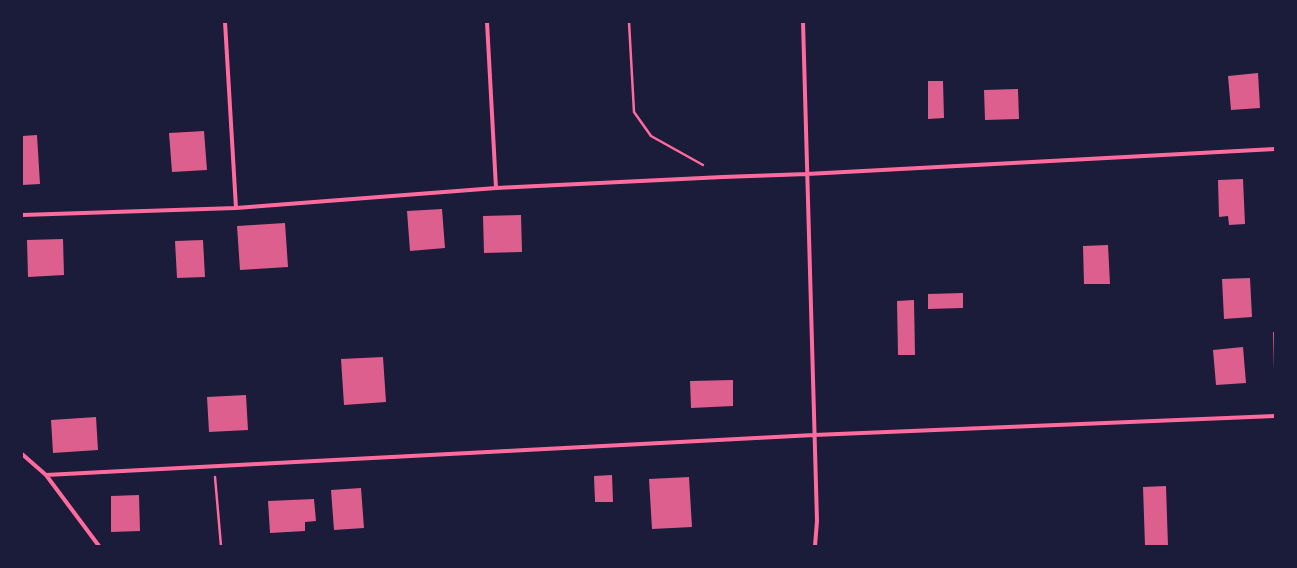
<!DOCTYPE html>
<style>
body{margin:0}
#map{position:relative;width:1297px;height:568px;overflow:hidden;background:#1b1b3a;font-family:Ubuntu,sans-serif}
canvas{display:block}
.frame{position:absolute;inset:0;border:23px solid #1b1b3a;pointer-events:none}
</style>
<div id="map">
<canvas width="1297" height="568"></canvas>
<div class="frame"></div>
</div>
<script>
const ctx = document.querySelector('canvas').getContext('2d');
ctx.lineJoin = 'round';
function fillPath(path, color) { ctx.fillStyle = color; ctx.fill(path, 'evenodd'); }
const shape = rows => new Path2D(rows.map(r => 'M' + r).join(''));
function stroke(path, color, width, dash) { ctx.strokeStyle = color; ctx.lineWidth = width; ctx.lineCap = dash ? 'butt' : 'round'; ctx.setLineDash(dash || []); ctx.stroke(path); }
fillPath(shape([
 [1258,73,1260,108,1231,110,1228,76],
 [928,81,943,81,944,118,928,119],
 [1018,89,1019,119,985,120,984,90],
 [204,131,207,170,172,172,169,133],
 [37,135,40,184,22,185,22,136],
 [1243,179,1245,224,1229,225,1228,216,1219,217,1218,180],
 [442,209,445,248,410,251,407,211],
 [521,215,522,252,484,253,483,216],
 [285,223,288,267,240,270,237,226],
 [63,239,64,275,28,277,27,240],
 [203,240,205,277,177,278,175,241],
 [1108,245,1110,284,1084,284,1083,246],
 [1250,278,1252,317,1224,319,1222,279],
 [963,293,963,308,928,309,928,294],
 [914,300,915,355,898,355,897,301],
 [1273,332,1275,332,1275,371,1274,371],
 [1243,347,1246,383,1216,385,1213,350],
 [383,357,386,402,344,405,341,359],
 [733,380,733,406,691,408,690,381],
 [246,395,248,430,209,432,207,397],
 [96,417,98,450,53,453,51,420],
 [612,475,613,502,595,502,594,476],
 [689,477,692,527,652,529,649,479],
 [1166,486,1168,546,1145,546,1143,487],
 [361,488,364,528,334,530,331,490],
 [139,495,140,531,111,532,111,496],
 [314,499,316,521,305,522,305,531,270,533,268,501]
]), '#dd5f8e');
stroke(shape([
 [629,22,634,112,651,136,703,165],
 [215,477,221,546]
]), '#ff6b9d', 2.5);
stroke(shape([
 [225,22,236,208],
 [487,22,496,188],
 [803,22,817,521,815,546],
 [22,215,236,208,496,188,723,177,807,174,1275,149],
 [22,454,46,475,99,546],
 [46,475,814,435,1275,416]
]), '#ff6b9d', 4);
</script>
